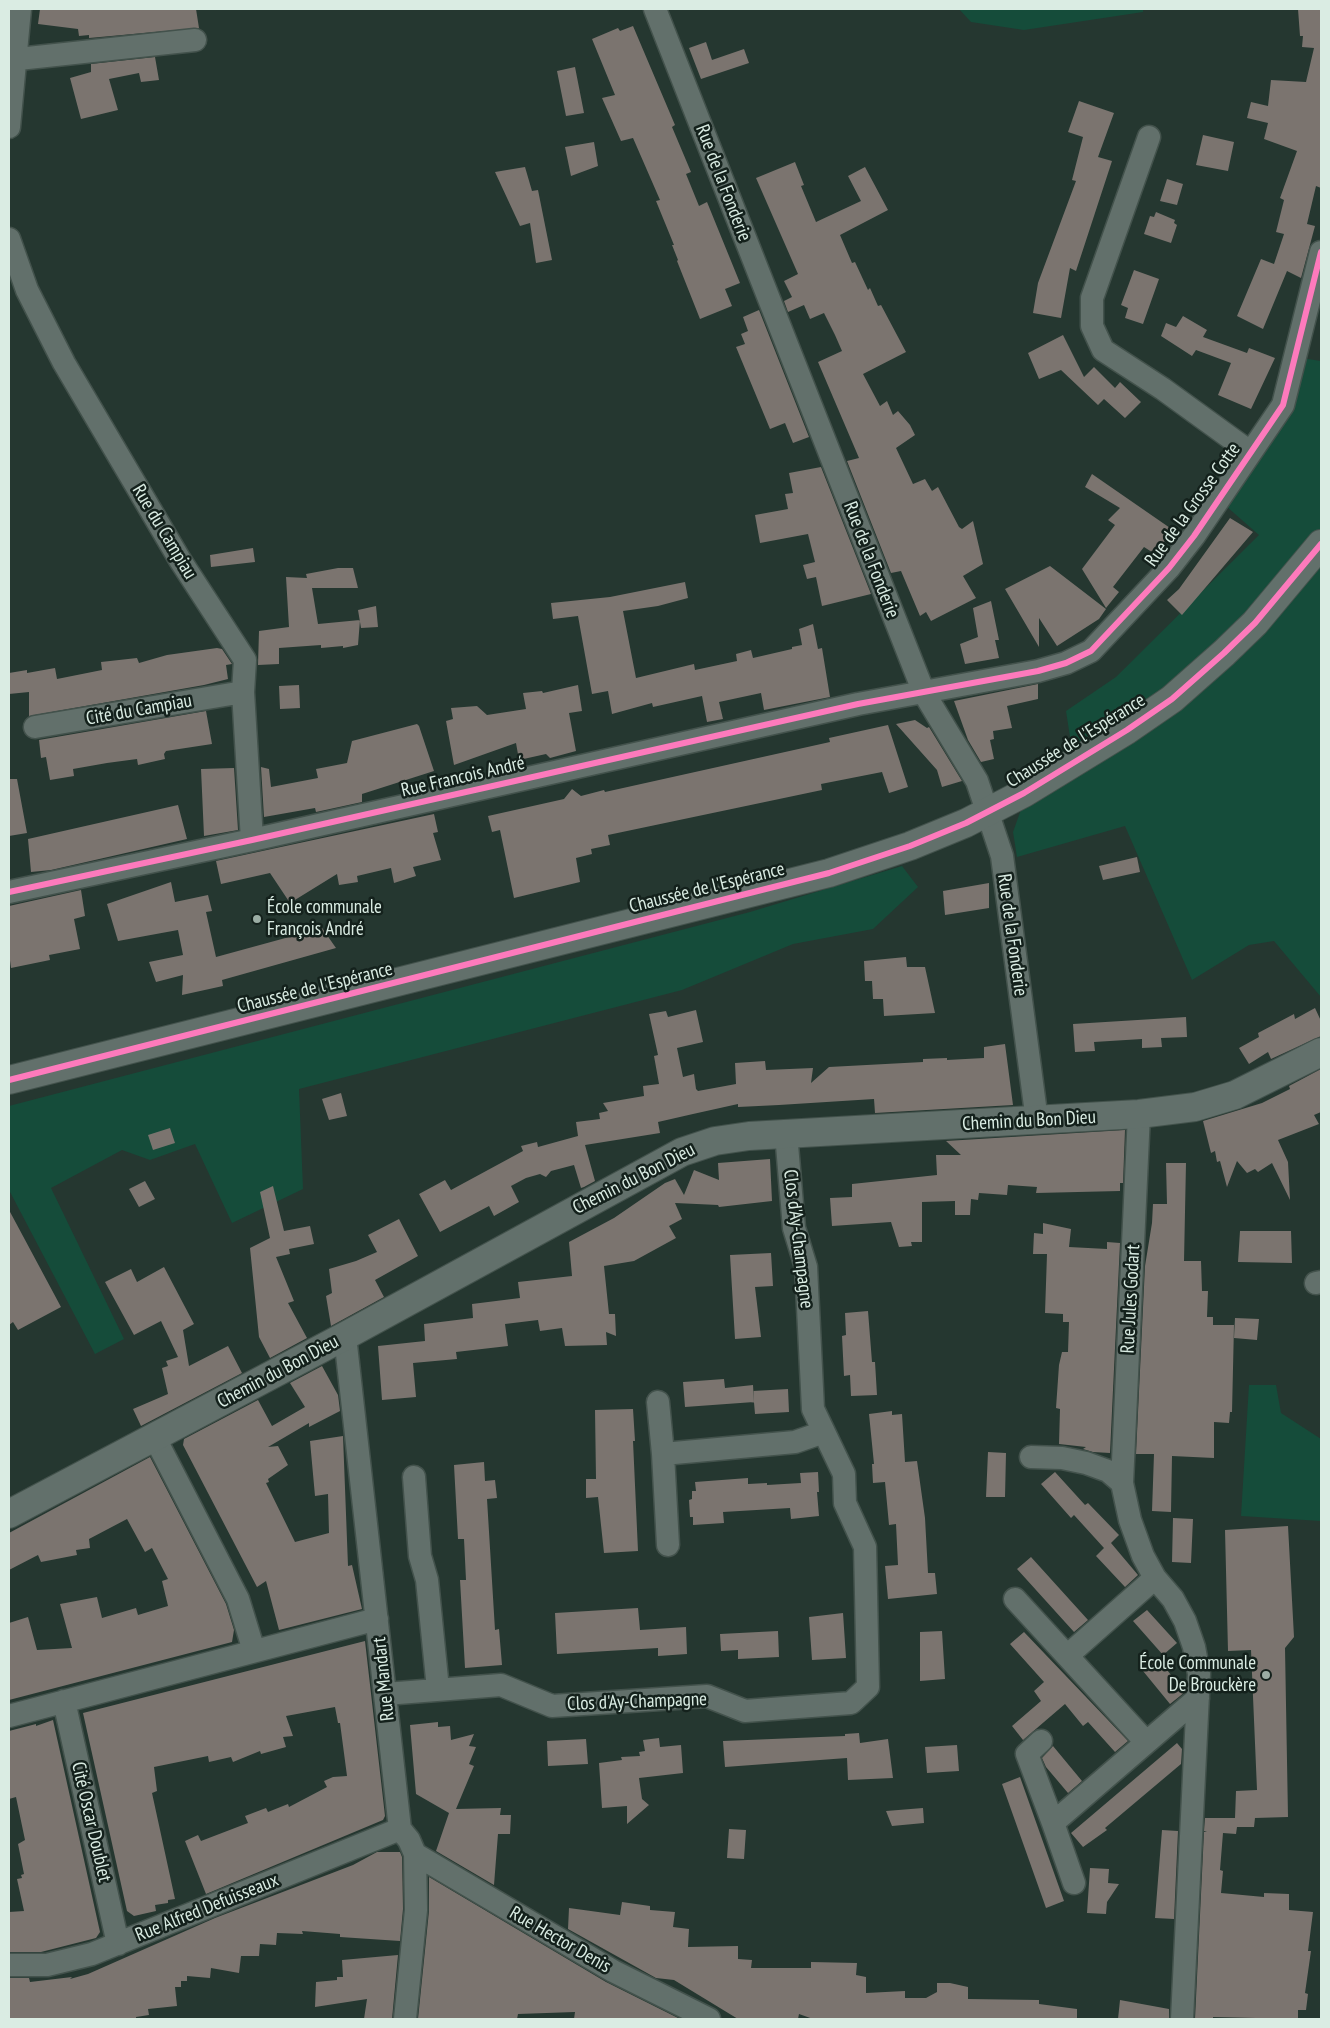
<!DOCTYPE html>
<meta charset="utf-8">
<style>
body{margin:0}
#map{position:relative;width:1330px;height:2028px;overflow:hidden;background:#253730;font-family:"PT Sans Narrow",sans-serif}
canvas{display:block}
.frame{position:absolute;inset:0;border:10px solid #daece3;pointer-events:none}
</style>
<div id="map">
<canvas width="1330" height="2028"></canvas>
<div class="frame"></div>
</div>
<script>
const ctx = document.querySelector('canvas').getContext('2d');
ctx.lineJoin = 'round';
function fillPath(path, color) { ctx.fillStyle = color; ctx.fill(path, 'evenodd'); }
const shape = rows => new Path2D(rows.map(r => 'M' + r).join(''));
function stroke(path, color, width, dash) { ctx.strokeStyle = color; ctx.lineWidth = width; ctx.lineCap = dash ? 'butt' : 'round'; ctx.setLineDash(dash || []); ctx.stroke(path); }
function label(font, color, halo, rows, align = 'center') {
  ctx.font = font + ' "PT Sans Narrow",sans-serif'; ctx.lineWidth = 5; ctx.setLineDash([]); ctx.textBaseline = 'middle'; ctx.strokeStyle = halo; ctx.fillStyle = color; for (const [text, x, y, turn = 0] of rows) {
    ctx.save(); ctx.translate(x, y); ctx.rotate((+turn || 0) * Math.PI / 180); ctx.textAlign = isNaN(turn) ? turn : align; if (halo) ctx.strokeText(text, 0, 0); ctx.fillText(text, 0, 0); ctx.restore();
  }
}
fillPath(shape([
 [959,9,1143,9,1143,12,1024,30,971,22],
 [1295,357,1321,361,1321,997,1274,941,1249,945,1192,980,1125,826,1017,857,1013,832,1028,790,1084,757,1070,737,1066,711,1116,677,1259,535,1218,499,1283,405],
 [902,866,918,887,873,929,793,944,682,990,299,1089,303,1189,232,1223,195,1144,150,1160,122,1150,51,1188,124,1339,95,1354,9,1190,9,1106,750,912],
 [1249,1385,1276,1385,1281,1413,1321,1439,1321,1521,1241,1516]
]), '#154c3a');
fillPath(shape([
 [40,9,196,9,199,28,89,38,89,35,79,36,78,29,38,24],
 [1298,9,1321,9,1321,188,1316,186,1307,224,1315,226,1301,278,1287,271,1263,329,1237,316,1261,259,1274,264,1284,234,1276,232,1284,200,1280,198,1297,151,1264,139,1268,123,1247,118,1251,102,1268,106,1271,80,1306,82,1314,48,1302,47,1303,36,1300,36],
 [633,26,675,125,672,127,691,172,686,174,699,206,707,202,740,283,725,289,732,306,700,319,677,261,678,260,672,245,674,245,656,201,660,200,633,138,621,141,602,98,615,95,592,39,618,28,620,31],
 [706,42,712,60,744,49,749,63,701,79,689,48],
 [155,57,159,80,141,82,139,73,109,79,118,110,81,119,70,78,91,72,91,64],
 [575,67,584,113,566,116,557,71],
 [1079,101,1114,113,1098,157,1112,161,1076,271,1070,268,1061,318,1033,313,1038,283,1076,181,1072,180,1083,137,1068,132],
 [1203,135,1234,142,1228,171,1196,165],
 [594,142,598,166,571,176,565,147],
 [795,162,804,185,801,186,816,222,861,201,848,176,865,167,888,210,840,235,852,263,855,262,868,290,870,288,878,306,881,305,906,352,863,374,880,406,887,401,893,415,898,411,910,425,915,435,896,448,913,484,925,479,932,491,938,487,959,527,962,529,973,521,983,564,963,576,976,598,931,621,926,612,920,616,901,571,891,573,847,461,859,458,818,362,842,351,835,335,824,313,810,319,804,305,788,312,784,301,792,297,784,281,798,274,756,178],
 [525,167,532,191,538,190,552,260,536,263,530,223,520,226,495,172],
 [1167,179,1183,184,1177,205,1160,201],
 [1156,212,1175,220,1174,223,1177,225,1171,243,1144,234,1150,216,1154,217],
 [1134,270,1159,279,1143,324,1125,318,1128,308,1121,305],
 [759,310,809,437,793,443,785,423,770,429,736,347,745,344,741,334,748,331,743,317],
 [1183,316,1207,330,1203,337,1247,353,1249,348,1275,358,1251,409,1218,395,1231,363,1196,350,1192,356,1161,336,1166,323,1176,327],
 [1063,335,1084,377,1094,367,1115,388,1120,382,1141,402,1125,418,1104,399,1098,405,1061,370,1039,379,1028,353],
 [821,467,871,594,822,606,816,577,807,579,803,565,815,562,808,534,760,543,755,515,788,509,785,494,793,493,789,473],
 [1092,474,1173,530,1155,554,1144,547,1113,587,1119,592,1106,608,1082,569,1115,525,1108,520,1120,508,1085,487],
 [1230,518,1253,532,1182,615,1167,600,1179,589],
 [253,548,255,562,211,567,210,555],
 [1050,566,1106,609,1099,619,1057,646,1039,618,1039,647,1005,589],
 [338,568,353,568,358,588,312,588,318,624,360,620,358,645,343,648,343,646,321,648,321,645,279,648,279,664,258,665,259,631,289,627,286,577,307,578,306,574],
 [685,582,688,598,658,606,623,611,636,678,694,664,695,670,737,661,736,654,751,650,753,658,792,649,792,647,802,645,799,629,813,624,818,649,822,648,830,697,764,710,761,693,719,702,723,719,707,722,702,696,653,707,652,703,612,714,608,691,592,694,578,616,553,619,551,603,610,597],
 [991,601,999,640,995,640,999,658,965,664,960,644,978,637,973,608],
 [376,606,378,627,361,628,358,610],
 [217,648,222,649,232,664,226,665,228,679,204,685,29,716,29,692,9,694,9,673,27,670,27,673,55,668,57,679,102,670,101,662,137,658,139,663,167,655],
 [1038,684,1038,699,1007,706,1012,728,993,731,994,739,990,740,994,759,981,762,968,740,954,701],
 [299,685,300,708,280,709,279,686],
 [578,685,582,711,569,713,576,751,550,758,546,754,519,760,516,743,454,765,446,721,453,719,451,708,477,706,487,715,526,709,523,693,542,691,543,693],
 [206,711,212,744,166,751,164,754,165,759,138,765,137,759,107,763,73,769,74,776,50,780,46,757,41,758,39,740],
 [915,720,927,728,929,727,962,781,942,787,937,770,896,724],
 [417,724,419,726,434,771,362,794,362,802,316,812,315,808,264,817,261,767,269,769,271,787,318,778,316,769,347,763,352,741],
 [888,725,908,787,889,793,882,772,821,784,822,790,608,835,610,845,591,849,592,854,576,858,580,882,514,898,500,830,492,832,488,816,564,799,572,789,581,796,604,790,605,792,830,742,829,738],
 [234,768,238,830,204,836,201,769],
 [9,779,17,779,27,833,9,836],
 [178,805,187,839,51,870,31,872,28,839],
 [434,814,438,832,433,833,441,860,413,867,416,876,394,883,391,868,357,876,358,882,339,885,337,874,290,903,270,873,221,884,216,861],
 [1137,857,1140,872,1103,880,1099,866],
 [171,882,175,902,208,895,212,911,206,912,216,957,322,928,336,948,222,980,223,986,182,995,183,975,156,982,149,962,183,955,178,930,118,941,107,904],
 [989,883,989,908,945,915,943,891],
 [81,890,85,916,74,919,80,949,49,955,50,960,11,968,9,953,9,906],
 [906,957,907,967,925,967,935,1013,884,1016,883,999,873,999,872,981,865,981,864,961],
 [1315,1008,1321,1021,1321,1036,1271,1059,1268,1052,1249,1064,1239,1048,1259,1037,1258,1033,1294,1014,1295,1019],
 [696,1010,703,1042,677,1048,683,1077,694,1074,696,1089,698,1091,736,1084,735,1063,765,1061,766,1070,813,1068,811,1083,829,1067,923,1062,923,1059,947,1058,947,1060,984,1058,984,1047,1005,1044,1013,1105,875,1113,874,1099,779,1105,738,1107,738,1104,693,1114,658,1122,660,1133,585,1145,595,1181,584,1187,581,1188,574,1165,551,1171,546,1177,540,1174,526,1178,511,1186,519,1202,494,1216,489,1206,440,1232,419,1194,445,1180,451,1190,523,1151,521,1146,537,1142,538,1147,578,1136,576,1122,600,1119,599,1113,608,1111,603,1103,644,1096,643,1086,659,1084,654,1056,658,1055,649,1014,666,1011,668,1017],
 [1186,1017,1187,1037,1161,1038,1162,1047,1142,1048,1142,1039,1094,1042,1095,1051,1075,1052,1073,1024],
 [1321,1069,1321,1112,1314,1115,1319,1124,1278,1140,1288,1162,1290,1200,1272,1163,1258,1172,1255,1169,1247,1173,1237,1161,1227,1187,1220,1161,1217,1162,1215,1151,1211,1153,1203,1121,1262,1103,1290,1089,1289,1086],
 [341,1093,347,1116,329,1120,322,1099],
 [170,1128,175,1143,153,1150,148,1135],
 [1125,1130,1123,1183,1120,1183,1120,1191,1036,1193,1037,1187,1008,1185,1007,1195,979,1193,978,1200,971,1199,970,1215,955,1215,955,1201,922,1202,922,1242,911,1242,912,1246,899,1247,891,1222,832,1226,830,1198,852,1197,852,1184,937,1175,936,1155,961,1155,946,1141],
 [770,1159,772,1201,719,1207,718,1205,675,1203,682,1219,669,1226,676,1238,634,1261,604,1266,609,1314,615,1314,616,1336,606,1332,607,1345,565,1346,562,1328,540,1331,538,1320,505,1324,508,1346,456,1352,457,1359,413,1363,416,1397,382,1400,378,1346,425,1341,424,1324,473,1318,472,1304,520,1298,518,1282,572,1276,569,1242,614,1218,665,1183,675,1179,684,1195,694,1170,719,1180,718,1163],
 [1166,1163,1186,1163,1184,1261,1201,1261,1202,1291,1208,1291,1207,1317,1213,1317,1213,1325,1234,1325,1232,1412,1230,1412,1229,1423,1214,1422,1214,1458,1172,1456,1171,1512,1152,1511,1154,1454,1136,1454,1145,1266,1152,1223,1153,1204,1167,1204],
 [145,1181,155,1199,139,1207,129,1189],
 [273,1186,284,1231,310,1226,314,1244,289,1249,290,1254,276,1257,294,1301,288,1303,307,1338,270,1358,259,1337,250,1248,270,1238,260,1192],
 [9,1210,61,1307,18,1330,13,1322,9,1325],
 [399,1219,418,1256,375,1280,384,1297,331,1326,326,1296,332,1293,329,1269,356,1261,377,1252,368,1235],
 [1043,1223,1071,1229,1069,1247,1107,1249,1107,1242,1120,1243,1110,1453,1093,1452,1083,1449,1086,1447,1059,1444,1060,1409,1056,1408,1059,1365,1062,1352,1068,1352,1069,1322,1063,1322,1063,1314,1045,1313,1047,1254,1033,1254,1034,1233,1043,1234],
 [1240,1231,1291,1231,1292,1263,1238,1262],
 [771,1253,773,1286,755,1287,761,1337,735,1339,730,1255],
 [164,1267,194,1324,183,1330,189,1366,228,1346,242,1373,141,1426,133,1409,168,1394,162,1368,168,1366,166,1361,178,1357,161,1321,134,1335,105,1282,131,1269,137,1282],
 [868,1311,872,1362,875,1362,877,1395,851,1396,850,1375,844,1376,842,1336,846,1335,845,1313],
 [1235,1318,1259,1319,1257,1340,1234,1338],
 [322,1366,338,1395,340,1411,309,1427,309,1423,268,1447,278,1446,288,1465,268,1479,269,1482,266,1483,295,1542,329,1533,328,1494,315,1496,310,1441,343,1436,348,1566,352,1565,362,1609,279,1630,266,1581,257,1587,183,1445,184,1439,258,1400,272,1426,305,1407,290,1383],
 [724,1379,725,1388,753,1385,754,1402,685,1407,683,1382],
 [788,1389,789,1412,755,1414,753,1391],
 [633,1409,635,1441,633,1441,638,1551,604,1553,598,1497,586,1498,586,1479,596,1479,595,1410],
 [892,1411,892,1415,902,1414,905,1462,917,1461,925,1518,928,1573,935,1573,937,1594,888,1599,885,1566,898,1565,896,1524,889,1525,885,1482,873,1483,872,1464,874,1464,869,1414],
 [988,1452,1006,1453,1005,1497,986,1497],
 [150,1457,226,1604,234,1630,232,1642,9,1700,9,1623,28,1617,37,1650,72,1648,60,1604,97,1597,102,1618,136,1608,138,1615,168,1606,162,1581,168,1579,152,1548,145,1552,127,1519,89,1539,90,1548,76,1550,77,1555,41,1562,38,1555,9,1570,9,1533],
 [484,1462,485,1481,495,1480,497,1498,487,1499,495,1630,499,1629,502,1665,465,1668,460,1580,466,1580,464,1539,458,1539,454,1465],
 [818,1472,819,1492,817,1492,819,1516,791,1519,790,1508,723,1512,724,1523,693,1525,693,1517,690,1517,689,1500,692,1499,692,1491,696,1491,695,1482,748,1478,748,1484,767,1483,767,1485,801,1483,800,1473],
 [1055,1472,1085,1505,1088,1503,1119,1535,1111,1543,1138,1575,1125,1587,1096,1556,1104,1548,1074,1515,1071,1518,1041,1484],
 [1173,1518,1193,1519,1191,1563,1172,1562],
 [1288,1526,1294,1637,1285,1648,1288,1817,1255,1818,1254,1827,1237,1827,1236,1834,1223,1833,1220,1870,1223,1871,1221,1893,1264,1897,1264,1893,1289,1894,1289,1910,1313,1912,1308,1951,1311,1951,1305,1993,1308,1994,1306,2010,1298,2010,1298,2019,1213,2017,1213,2019,1195,2019,1204,1832,1207,1831,1204,1831,1205,1818,1235,1818,1236,1791,1257,1790,1251,1650,1228,1651,1225,1530],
 [1031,1557,1088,1620,1074,1632,1017,1569],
 [638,1608,640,1630,686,1627,687,1654,658,1656,658,1648,557,1654,555,1613],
 [1147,1610,1177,1643,1163,1655,1133,1621],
 [843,1613,846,1658,812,1660,809,1617],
 [778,1631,779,1657,738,1659,738,1650,721,1651,720,1634],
 [942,1631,945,1679,920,1681,920,1632],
 [1024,1632,1128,1741,1115,1752,1088,1722,1083,1726,1065,1704,1023,1740,1012,1726,1041,1701,1034,1691,1044,1682,1010,1644],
 [365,1641,385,1816,383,1820,206,1894,185,1841,198,1835,201,1841,248,1823,245,1816,266,1808,268,1812,288,1804,289,1807,327,1787,324,1781,333,1777,347,1776,340,1723,338,1723,335,1707,286,1716,293,1736,283,1737,286,1747,261,1754,260,1751,233,1762,231,1757,209,1762,208,1756,154,1767,157,1791,152,1793,175,1899,168,1900,168,1903,155,1905,156,1911,134,1916,127,1911,83,1713],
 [1158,1659,1185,1692,1170,1704,1143,1671],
 [53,1720,100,1932,96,1938,41,1952,9,1952,9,1912,24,1911,17,1879,22,1878,21,1875,24,1874,18,1844,25,1840,16,1797,9,1799,9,1731,36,1724,36,1726],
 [438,1722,438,1727,450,1726,451,1740,474,1734,469,1746,476,1747,469,1764,474,1766,456,1809,501,1808,500,1815,511,1815,510,1834,498,1834,494,1885,436,1851,449,1813,416,1794,410,1725],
 [859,1733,860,1743,888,1739,893,1778,848,1780,847,1758,725,1767,723,1741,845,1736,845,1734],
 [659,1738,660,1747,681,1745,683,1773,639,1778,642,1799,649,1805,627,1824,627,1806,602,1808,599,1763,622,1760,621,1757,640,1756,639,1752,645,1751,643,1740],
 [586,1739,588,1764,548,1766,547,1741],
 [1177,1743,1182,1749,1181,1764,1105,1828,1107,1830,1083,1847,1071,1833],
 [957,1745,959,1771,927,1773,925,1747],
 [1053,1746,1082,1781,1068,1793,1046,1767,1042,1758],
 [1020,1777,1064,1901,1046,1908,1002,1784],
 [923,1808,924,1823,892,1826,886,1811],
 [729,1829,746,1830,744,1859,727,1858],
 [1162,1830,1178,1831,1174,1919,1155,1918],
 [377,1852,400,1852,402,1857,403,1909,400,1941,340,1937,340,1934,302,1931,303,1934,277,1933,276,1945,260,1944,259,1956,241,1956,239,1973,211,1968,210,1978,187,1976,187,1981,181,1981,181,1987,175,1987,177,2006,148,2009,149,2015,136,2017,136,2019,9,2019,9,1978,29,1978,30,1982,72,1977,70,1979,88,1974,215,1918,353,1865],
 [1090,1868,1109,1869,1108,1883,1119,1884,1107,1902,1106,1914,1087,1913],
 [429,1877,606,1982,680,2019,574,2019,575,2012,518,2014,517,2019,418,2019,429,1911],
 [622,1902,650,1906,650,1910,675,1912,673,1927,689,1929,688,1947,738,1946,738,1959,752,1960,751,1968,811,1968,811,1962,857,1963,856,1975,866,1977,866,1993,905,1991,905,1998,926,1998,937,1992,937,1983,950,1983,968,1987,968,1999,1039,2000,1039,2004,1077,2009,1077,2019,813,2019,799,2014,798,2019,738,2019,674,1980,656,1978,568,1929,569,1908,620,1915],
 [398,1955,392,2019,364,2019,367,1999,315,2007,316,1982,337,1980,337,1977,343,1977,342,1960],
 [1120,2000,1169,2009,1169,2019,1118,2019]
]), '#7b746f');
const street = shape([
 [655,9,924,693,977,781,1002,856,1037,1121],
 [9,60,195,40],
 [9,127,20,9],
 [1149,137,1092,298,1092,326,1103,350,1163,389,1250,452],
 [9,239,27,290,64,363,180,560,245,660,243,692,252,840],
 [35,727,243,692],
 [9,892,252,840,858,704,1038,671,1066,663,1091,651,1169,568,1194,536,1283,405,1321,252],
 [1139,1114,1122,1483,1130,1520,1143,1556,1155,1578,1173,1599,1185,1621,1194,1647,1199,1674,1182,2019],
 [1316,1283,1321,1282],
 [345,1336,400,1829,409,1840,415,1854,416,1910,405,2019],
 [658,1402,663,1454],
 [155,1438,238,1599,254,1651],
 [1031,1457,1062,1458,1086,1463,1108,1471,1122,1483],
 [414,1477,420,1556,427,1580,438,1689],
 [668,1545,663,1454,795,1442,824,1432],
 [1015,1599,1146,1742],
 [1067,1656,1155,1578],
 [385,1694,501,1685,552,1706,707,1696,745,1711,851,1703,868,1687,865,1547,845,1503,844,1474,813,1409,806,1267,794,1228,786,1133],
 [64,1701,118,1944],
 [9,1716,377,1619],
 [1041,1741,1027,1754,1053,1823],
 [415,1854,613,1971,709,2019],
 [1074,1883,1053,1823,1198,1698],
 [9,1965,47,1965,92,1954,400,1829]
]);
const secondary = shape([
 [9,1080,829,873,910,846,966,823,1024,793,1127,730,1172,699,1224,653,1255,623,1321,544],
 [9,1514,345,1336,682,1152,715,1141,749,1136,1139,1114,1195,1107,1235,1095,1321,1052]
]);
stroke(street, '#43524c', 25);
stroke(secondary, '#43524c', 30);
stroke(street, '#62706b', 22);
stroke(secondary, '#62706b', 28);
stroke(shape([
 [9,892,252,840,858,704,1038,671,1066,663,1091,651,1169,568,1194,536,1283,405,1321,252],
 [9,1080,829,873,910,846,966,823,1024,793,1127,730,1172,699,1224,653,1255,623,1321,544]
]), '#fd7abc', 6);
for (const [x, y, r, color] of [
 [257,919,5,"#9bada4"],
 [1266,1675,5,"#9bada4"]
]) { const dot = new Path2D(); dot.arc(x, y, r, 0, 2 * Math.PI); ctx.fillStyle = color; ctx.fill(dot); stroke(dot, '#14211c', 2); }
label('19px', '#daece3', '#14211c', [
 ["Rue de la Fonderie",723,183,69],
 ["Rue de la Grosse Cotte",1193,505,-54],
 ["Rue du Campiau",164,532,59],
 ["Rue de la Fonderie",871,560,69],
 ["Cité du Campiau",139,710,-10],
 ["Chaussée de l'Espérance",1076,741,-32],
 ["Rue Francois André",463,777,-13],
 ["Chaussée de l'Espérance",707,888,-14],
 ["Rue de la Fonderie",1012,935,82],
 ["Chaussée de l'Espérance",315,988,-14],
 ["Chemin du Bon Dieu",1029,1121,-3],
 ["Chemin du Bon Dieu",634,1179,-27],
 ["Clos d'Ay-Champagne",798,1239,83],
 ["Rue Jules Godart",1131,1299,-87],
 ["Chemin du Bon Dieu",278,1372,-28],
 ["Rue Mandart",384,1679,-96],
 ["Clos d'Ay-Champagne",637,1702,-2],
 ["Cité Oscar Doublet",91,1822,77],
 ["Rue Alfred Defuisseaux",207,1908,-22],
 ["Rue Hector Denis",560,1940,30]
]);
label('19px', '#daece3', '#14211c', [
 ["École communale",267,908],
 ["François André",267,930],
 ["École Communale",1256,1664,"right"],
 ["De Brouckère",1256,1686,"right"]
], 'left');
</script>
